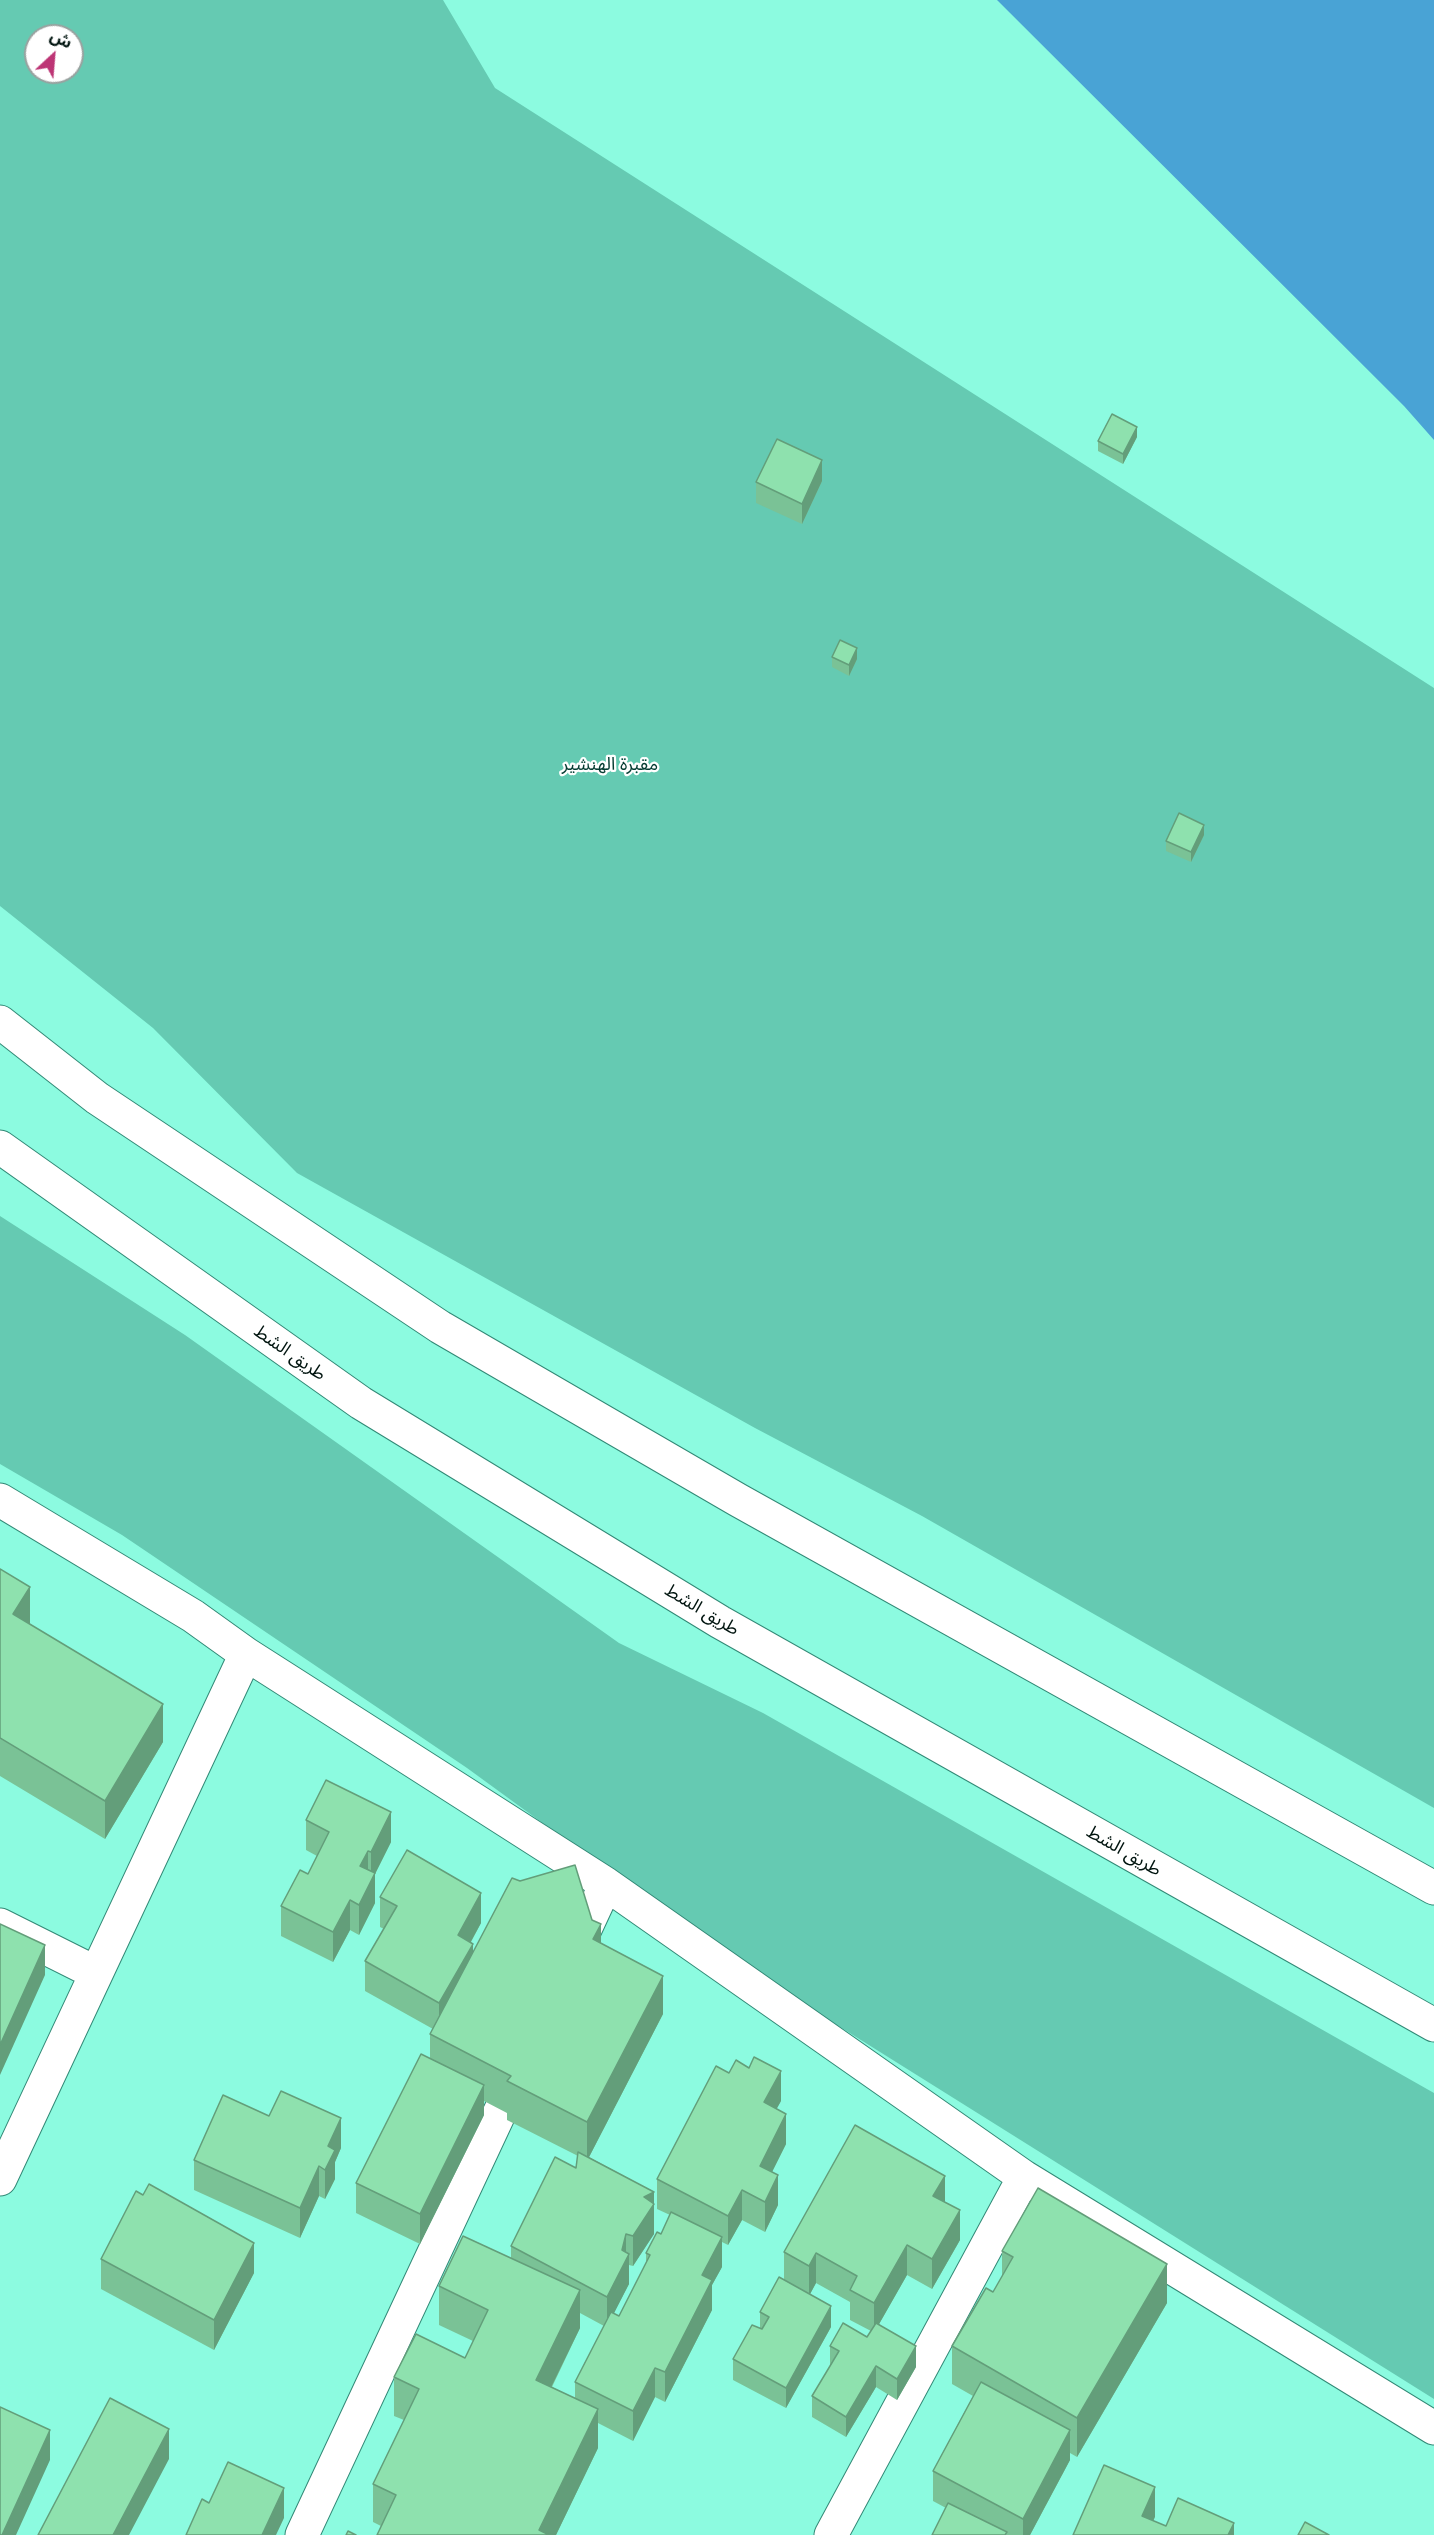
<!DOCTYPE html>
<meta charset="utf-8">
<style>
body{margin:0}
#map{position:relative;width:1434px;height:2535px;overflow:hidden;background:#8cfbe0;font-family:Montserrat,"Noto Sans Arabic",sans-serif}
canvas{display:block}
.north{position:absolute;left:24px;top:24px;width:60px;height:60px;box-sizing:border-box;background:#fff;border:2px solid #99a19f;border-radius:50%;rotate:26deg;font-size:16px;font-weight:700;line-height:24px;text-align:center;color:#00140f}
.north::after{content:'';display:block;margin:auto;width:21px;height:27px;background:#bd3575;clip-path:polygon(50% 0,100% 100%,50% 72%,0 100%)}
</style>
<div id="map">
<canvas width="1434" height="2535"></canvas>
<div class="north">ش</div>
</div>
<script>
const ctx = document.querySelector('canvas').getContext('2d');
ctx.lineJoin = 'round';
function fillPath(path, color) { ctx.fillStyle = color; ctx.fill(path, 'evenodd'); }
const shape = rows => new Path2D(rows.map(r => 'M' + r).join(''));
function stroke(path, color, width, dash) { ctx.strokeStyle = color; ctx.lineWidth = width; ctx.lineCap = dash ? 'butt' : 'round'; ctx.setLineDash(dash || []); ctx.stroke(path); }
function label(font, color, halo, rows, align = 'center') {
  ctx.font = font + ' Montserrat,"Noto Sans Arabic",sans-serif'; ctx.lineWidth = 4.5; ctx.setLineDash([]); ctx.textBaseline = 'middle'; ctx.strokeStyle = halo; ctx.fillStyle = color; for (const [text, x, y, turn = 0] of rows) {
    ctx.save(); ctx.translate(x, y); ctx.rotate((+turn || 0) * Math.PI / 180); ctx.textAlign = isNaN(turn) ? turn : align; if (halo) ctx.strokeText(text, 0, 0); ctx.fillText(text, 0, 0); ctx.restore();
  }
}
fillPath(shape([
 [0,0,443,0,495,88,1434,688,1434,1808,922,1516,755,1428,297,1173,153,1028,0,906],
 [36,36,72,36,72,72,36,72],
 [0,1216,185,1335,619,1643,763,1713,1434,2093,1434,2399,714,1948,467,1768,122,1535,0,1464]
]), '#65cab2');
fillPath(shape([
 [997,0,1434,0,1434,440,1404,406]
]), '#49a3d5');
const minor = shape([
 [0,1500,193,1616,246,1654,606,1884,1024,2177],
 [0,1925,96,1973],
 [572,1957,606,1884],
 [0,2179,246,1654],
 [302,2535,520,2069],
 [831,2535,1024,2177,1434,2428]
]);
const trunk = shape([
 [0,1022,97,1098,440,1327,738,1500,1434,1888],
 [0,1147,361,1403,720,1622,1434,2025]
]);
stroke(minor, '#328976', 35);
stroke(trunk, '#328976', 35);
stroke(minor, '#fff', 33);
stroke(trunk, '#fff', 33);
fillPath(shape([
 [1137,437,1123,464,1098,451,1098,441],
 [822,481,802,524,756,503,756,482],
 [832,657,857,659,849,676,832,667],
 [1204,835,1191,862,1166,851,1166,841],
 [0,1569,30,1624,163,1742,105,1839,0,1776],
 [306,1820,391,1842,375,1874,375,1903,359,1935,350,1930,333,1962,281,1936,281,1906,308,1874,317,1856,306,1850],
 [380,1897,481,1923,471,1942,473,1952,592,1920,601,1943,663,2014,589,2157,654,2192,654,2234,633,2266,629,2265,629,2284,613,2314,619,2316,646,2264,646,2253,661,2234,670,2215,657,2209,657,2179,781,2101,776,2109,786,2144,772,2172,778,2205,765,2232,742,2220,728,2245,722,2242,722,2267,712,2285,712,2310,665,2402,655,2397,633,2441,598,2423,598,2448,556,2535,377,2535,381,2526,373,2522,373,2484,404,2420,394,2416,394,2377,465,2358,473,2341,439,2325,439,2286,511,2258,511,2246,576,2168,578,2156,507,2120,507,2113,484,2101,484,2115,420,2244,356,2213,356,2183,430,2058,430,2034,433,2029,365,1991,365,1961,384,1929,380,1927],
 [580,2313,604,2326,575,2382,575,2399,552,2387,580,2328],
 [341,2148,335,2162,335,2179,325,2199,319,2196,300,2238,194,2190,194,2160],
 [945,2203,960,2240,932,2289,907,2275,879,2324,916,2367,897,2400,876,2387,846,2437,812,2417,812,2396,830,2366,830,2346,867,2337,871,2331,850,2320,850,2302,816,2283,810,2294,831,2327,786,2408,733,2380,733,2359,760,2328,760,2312,784,2280,784,2252],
 [1002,2251,1167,2303,1077,2457,1070,2453,1070,2460,1030,2535,932,2535,946,2508,933,2501,933,2471,973,2396,952,2384,952,2346,993,2292,1002,2278],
 [101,2259,254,2273,214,2350,101,2289]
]), '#7ac296');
fillPath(shape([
 [1137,427,1137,437,1123,464,1123,454],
 [822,460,822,481,802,524,802,504],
 [857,648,857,659,849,676,849,665],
 [1204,825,1204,835,1191,862,1191,852],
 [30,1587,30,1625,13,1614],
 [163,1704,163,1742,105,1839,105,1801],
 [391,1812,391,1842,375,1874,375,1903,359,1935,359,1905,371,1880,371,1852],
 [368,1851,368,1881,360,1866],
 [481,1893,481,1923,458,1965,458,1935],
 [350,1900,350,1930,333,1962,333,1932],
 [601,1924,601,1962,593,1939],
 [473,1944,473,1974,439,2033,439,2003],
 [45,1945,45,1975,0,2075,0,2045],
 [663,1976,663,2014,587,2161,587,2122],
 [781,2071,781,2101,764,2132,764,2102],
 [484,2085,484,2115,420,2244,420,2214],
 [786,2114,786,2144,760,2196,760,2166],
 [341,2118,341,2148,335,2162,335,2179,325,2199,325,2170,328,2146],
 [319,2166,319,2196,300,2238,300,2208],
 [778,2175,778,2205,765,2232,765,2202],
 [945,2176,945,2206,933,2196],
 [742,2190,742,2220,728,2245,728,2216],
 [654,2192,654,2234,633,2266,633,2236,644,2197],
 [960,2210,960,2240,932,2289,932,2259],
 [626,2234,626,2259,629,2254,629,2284,607,2327,607,2297,622,2250],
 [722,2237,722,2267,712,2285,712,2310,665,2402,665,2372,702,2275],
 [254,2243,254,2273,214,2350,214,2320],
 [907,2245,907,2275,874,2333,874,2303],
 [816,2253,816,2283,809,2296,809,2266],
 [1167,2264,1167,2303,1077,2457,1077,2418],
 [580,2290,580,2328,536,2418,536,2380],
 [831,2306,831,2327,786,2408,786,2388],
 [916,2346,916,2367,897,2400,897,2379],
 [876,2366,876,2387,846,2437,846,2417],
 [655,2368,655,2397,633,2441,633,2411],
 [598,2409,598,2448,556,2535,539,2535,539,2530],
 [169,2429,169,2459,129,2535,113,2535],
 [50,2430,50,2460,16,2535,2,2535],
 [1070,2430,1070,2460,1030,2535,1023,2535,1023,2519],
 [1155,2487,1155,2517,1147,2535,1142,2516],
 [284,2488,284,2518,276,2535,262,2535],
 [1234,2523,1234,2535,1228,2535]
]), '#639e7a');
const building = shape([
 [1112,414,1137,427,1123,454,1098,441,1112,414],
 [777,439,822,460,802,504,756,482,777,439],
 [840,640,857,648,849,665,832,657,840,640],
 [1179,813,1204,825,1191,852,1166,841,1179,813],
 [0,1569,30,1587,13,1614,163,1704,105,1801,0,1738,0,1569],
 [326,1780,391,1812,371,1852,368,1851,360,1866,375,1873,359,1905,350,1900,333,1932,281,1906,300,1870,308,1874,329,1832,306,1820,326,1780],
 [407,1850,481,1893,458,1935,473,1944,439,2003,365,1961,397,1906,380,1897,407,1850],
 [575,1865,592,1920,601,1924,593,1939,663,1976,587,2122,507,2081,511,2076,430,2034,512,1878,520,1881,575,1865],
 [0,1924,45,1945,0,2045,0,1924],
 [421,2054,484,2085,420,2214,356,2183,421,2054],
 [754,2057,781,2071,764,2102,786,2114,760,2166,778,2175,765,2202,742,2190,728,2216,657,2179,716,2066,729,2073,736,2060,749,2068,754,2057],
 [281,2091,341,2118,328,2146,335,2150,325,2170,319,2166,300,2208,194,2160,223,2095,269,2116,281,2091],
 [855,2125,945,2176,933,2196,960,2210,932,2259,907,2245,874,2303,850,2290,857,2276,816,2253,809,2266,784,2252,855,2125],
 [578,2152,654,2192,644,2197,654,2204,633,2236,626,2234,622,2250,629,2254,607,2297,511,2246,555,2157,576,2168,578,2152],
 [149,2184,254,2243,214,2320,101,2259,136,2191,143,2195,149,2184],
 [1038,2188,1167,2264,1077,2418,952,2346,986,2288,993,2292,1013,2257,1002,2251,1038,2188],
 [671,2212,722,2237,702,2275,712,2280,665,2372,655,2368,633,2411,575,2382,611,2312,619,2316,650,2255,646,2253,657,2232,661,2234,671,2212],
 [463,2236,580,2290,536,2380,598,2409,539,2530,549,2535,377,2535,396,2495,373,2484,419,2389,394,2377,416,2334,465,2358,488,2310,439,2286,463,2236],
 [779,2277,831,2306,786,2388,733,2359,752,2325,762,2329,769,2317,760,2312,779,2277],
 [843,2323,867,2337,876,2323,916,2346,897,2379,876,2366,846,2417,812,2396,839,2351,830,2346,843,2323],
 [981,2382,1070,2430,1023,2519,933,2471,981,2382],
 [110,2398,169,2429,113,2535,38,2535,110,2398],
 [0,2407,50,2430,2,2535,0,2535,0,2407],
 [228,2462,284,2488,262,2535,186,2535,202,2499,209,2503,228,2462],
 [1104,2465,1155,2487,1142,2516,1166,2526,1178,2498,1234,2523,1228,2535,1073,2535,1104,2465],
 [948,2503,1007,2532,1005,2535,932,2535,948,2503],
 [1305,2522,1329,2535,1298,2535,1305,2522],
 [348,2531,356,2535,346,2535,348,2531]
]);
fillPath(building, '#8ee1ae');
stroke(building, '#639e7a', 1.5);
label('18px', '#053c32', '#fff', [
 ["مقبرة الهنشير",610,765]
]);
label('18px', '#00140f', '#fff', [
 ["طريق الشط",290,1353,35],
 ["طريق الشط",702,1610,31],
 ["طريق الشط",1124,1851,30]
]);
</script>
